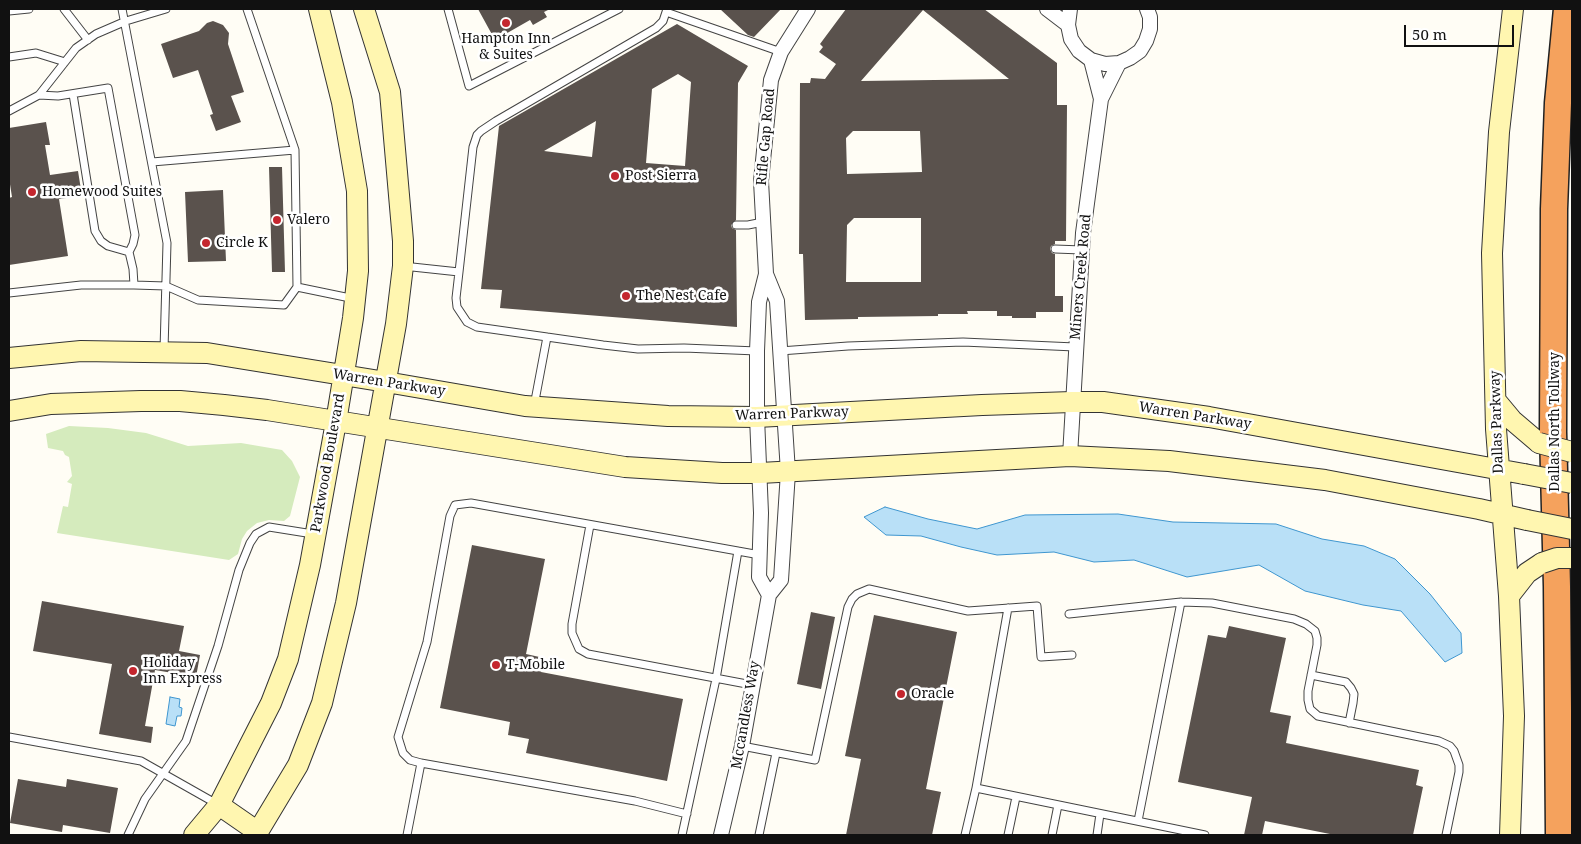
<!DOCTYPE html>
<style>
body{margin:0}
#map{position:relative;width:1581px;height:844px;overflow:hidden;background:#fffdf5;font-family:"Noto Serif",serif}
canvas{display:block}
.frame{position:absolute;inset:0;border:10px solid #111;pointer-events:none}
.scale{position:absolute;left:1404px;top:25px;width:110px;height:22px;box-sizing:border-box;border:2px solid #111;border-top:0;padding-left:6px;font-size:15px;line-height:18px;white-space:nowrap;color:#111;-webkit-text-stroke:4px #fff;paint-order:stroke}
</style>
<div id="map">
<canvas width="1581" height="844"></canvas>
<div class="frame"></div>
<div class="scale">50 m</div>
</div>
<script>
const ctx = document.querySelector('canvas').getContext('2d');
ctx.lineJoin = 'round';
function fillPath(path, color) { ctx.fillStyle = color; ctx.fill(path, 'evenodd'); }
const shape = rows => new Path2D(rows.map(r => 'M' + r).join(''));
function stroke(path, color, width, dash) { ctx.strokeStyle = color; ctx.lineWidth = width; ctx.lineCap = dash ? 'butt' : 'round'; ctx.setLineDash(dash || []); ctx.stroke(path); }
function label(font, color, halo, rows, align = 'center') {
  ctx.font = font + ' "Noto Serif",serif'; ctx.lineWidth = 5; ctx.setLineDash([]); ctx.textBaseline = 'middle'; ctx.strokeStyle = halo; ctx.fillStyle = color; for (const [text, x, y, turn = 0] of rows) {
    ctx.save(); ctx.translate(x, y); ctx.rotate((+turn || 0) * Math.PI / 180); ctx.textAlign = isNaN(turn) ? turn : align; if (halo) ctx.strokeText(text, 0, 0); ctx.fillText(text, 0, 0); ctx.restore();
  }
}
fillPath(shape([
 [69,426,108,428,146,433,188,446,241,443,282,450,292,461,300,477,290,516,284,521,269,520,257,523,247,531,242,539,238,554,229,560,57,533,63,506,68,507,72,484,67,482,72,476,69,457,65,455,63,451,48,448,46,434]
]), '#d5ebbd');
const water = shape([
 [885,507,928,519,977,529,1025,515,1118,514,1173,522,1276,524,1322,539,1364,546,1395,559,1430,594,1461,633,1462,653,1445,662,1401,611,1363,605,1305,591,1259,565,1187,577,1134,560,1094,562,1054,552,997,555,961,547,921,536,886,535,864,517,885,507],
 [170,697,180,699,179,707,182,708,181,716,177,716,175,726,166,724,170,697]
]);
fillPath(water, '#b9e0f7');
stroke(water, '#3f96cf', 1);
fillPath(shape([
 [478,9,550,9,544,12,547,17,533,25,530,20,495,40],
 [720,9,781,9,754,37,748,35],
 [846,9,984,9,1057,63,1057,105,1067,105,1066,241,1055,241,1055,244,1051,246,1050,249,1052,253,1055,254,1055,296,1063,296,1063,312,1036,312,1036,318,1012,318,1012,316,997,316,997,311,967,311,968,314,938,314,938,316,858,317,858,319,805,320,803,254,799,254,800,83,810,83,811,78,825,79,836,64,819,52,823,47,820,44],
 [923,10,1009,79,861,81],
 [853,131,920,131,922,172,847,174,846,138],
 [854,218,921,218,921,282,846,282,847,225],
 [213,21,223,25,229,33,228,44,244,92,231,96,241,122,216,131,210,115,213,114,198,70,173,78,161,44,199,31,207,23],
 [677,24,748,66,738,83,736,220,731,225,732,228,736,230,737,327,500,308,502,290,481,289,499,126],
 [678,74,691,82,685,166,646,163,652,89],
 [596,121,592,157,544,151],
 [46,122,50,145,45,145,50,175,78,171,82,196,59,199,68,256,9,265,9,198,12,197,9,178,9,128],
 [269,167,282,167,285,272,272,272],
 [223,190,226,261,188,262,185,192],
 [472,545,545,559,526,654,544,658,541,672,683,699,667,781,526,753,529,739,508,735,510,722,440,708],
 [42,601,184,626,179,651,200,655,196,677,155,670,145,726,153,727,151,743,99,734,112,664,33,651],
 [811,612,835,617,821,689,797,684],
 [874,615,957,632,926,789,941,792,932,835,846,835,861,759,845,756],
 [1229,626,1286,638,1270,712,1291,716,1286,743,1419,770,1416,785,1423,787,1413,835,1335,835,1265,821,1262,835,1244,835,1252,797,1178,782,1208,635,1226,638],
 [18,779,66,787,67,779,118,788,110,833,63,825,62,832,10,823]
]), '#5a524d');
const service = shape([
 [64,9,88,40],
 [122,9,167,243,164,350],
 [247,9,295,150,297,287],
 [448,9,469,86,619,9],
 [9,11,29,9],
 [666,12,781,52],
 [9,57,36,53,65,62],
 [73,94,95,231,101,241,108,246,129,252],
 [39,95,58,96,108,88,135,235,133,244,129,252,133,269,134,285],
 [9,111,39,95,76,48,96,34,126,21,166,9],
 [152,162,295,150],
 [736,225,748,225,763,222],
 [1055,249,1082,250],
 [403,266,459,272,456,298,457,307,467,322,477,327,603,345,638,349,684,348,757,351],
 [459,272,473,147,477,135,481,131,496,121,656,28,663,21,667,9],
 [9,293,81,285,134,285,166,286,198,300,284,305,297,287,355,299],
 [780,351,848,346,963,342,1075,347],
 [534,406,547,337],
 [590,525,572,624,572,633,579,649,588,654,752,685],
 [1069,614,1181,602,1212,603,1294,619,1306,624,1315,631,1317,638,1317,645,1308,691,1308,700,1310,709,1318,716,1439,741,1450,746,1454,751,1459,765,1459,772,1446,835],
 [1311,675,1346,682,1351,688,1354,694,1353,703,1349,723],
 [9,737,141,761,217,804],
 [742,746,815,760,848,607,852,599,857,594,869,589,968,611,1037,606,1041,657,1072,655],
 [421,763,635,801,687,814],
 [976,788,1008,608],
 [1138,821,1181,602],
 [128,835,145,799,186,741,218,646,239,570,250,543,256,534,269,527,313,534],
 [407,835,421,763,410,760,403,753,398,737,427,642,450,516,455,505,471,503,760,555],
 [682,835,716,679,738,551],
 [759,835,776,753],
 [965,835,976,788,1205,835],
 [1008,835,1016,797],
 [1052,835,1058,805],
 [1097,835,1100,814]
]);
const minor = shape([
 [1047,9,1068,25],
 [1070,9,1068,25,1071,39,1079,51,1091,60,1105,64,1119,63,1130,58,1140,51,1146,41,1150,29,1150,17,1147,9],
 [1091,60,1101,99],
 [1070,456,1083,233,1101,99,1119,63],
 [769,595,759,577,761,513,757,417,757,351,759,302,766,274,761,181,771,80,781,52,808,9],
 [721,835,742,746,769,595,781,580,788,472,777,301,766,274]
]);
const secondary = shape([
 [9,358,81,351,207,353,386,382,525,406,668,416,757,417,982,405,1072,402,1103,402,1209,417,1524,474],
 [1497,402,1512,420,1539,443],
 [9,411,51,404,141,401,180,401,224,405,267,410,625,467,722,473,760,473,1070,456,1169,461,1325,480,1479,509,1527,520],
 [1509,596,1527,573,1542,563],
 [219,805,258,832],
 [194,835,219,805,271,703,288,659,310,565,336,422,353,318,358,271,357,191,342,102,319,9],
 [256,835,298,765,322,703,346,603,396,324,403,266,403,241,390,92,364,9],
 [1510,835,1514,716,1509,596,1496,429,1492,253,1499,132,1513,9]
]);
const motorway = shape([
 [1559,835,1557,586,1553,432,1554,209,1558,103,1567,9]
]);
stroke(service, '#444', 9);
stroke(minor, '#444', 16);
stroke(secondary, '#333', 22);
stroke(motorway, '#222', 29);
stroke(service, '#fff', 7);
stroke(minor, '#fff', 14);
stroke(secondary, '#fff6b0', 20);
stroke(motorway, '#f5a25d', 26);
const secondaryBridge = shape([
 [1539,443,1572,452],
 [1524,474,1572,483],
 [1527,520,1572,529],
 [1542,563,1557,558,1572,558]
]);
stroke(secondaryBridge, '#333', 22, []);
stroke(secondaryBridge, '#fff6b0', 20);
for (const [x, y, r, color] of [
 [506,23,5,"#c4262e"],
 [615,176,5,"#c4262e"],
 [32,192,5,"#c4262e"],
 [277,220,5,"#c4262e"],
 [206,243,5,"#c4262e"],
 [626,296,5,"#c4262e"],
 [496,665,5,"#c4262e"],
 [133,671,5,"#c4262e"],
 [901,694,5,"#c4262e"]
]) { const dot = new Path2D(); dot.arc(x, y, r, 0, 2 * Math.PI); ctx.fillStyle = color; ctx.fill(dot); stroke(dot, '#fff', 2); }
label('14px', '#111', '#fff', [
 ["Hampton Inn",506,39,"center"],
 ["& Suites",506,55,"center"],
 ["Post Sierra",625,176],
 ["Homewood Suites",42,192],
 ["Valero",287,220],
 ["Circle K",216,243],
 ["The Nest Cafe",636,296],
 ["Holiday",143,663],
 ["Inn Express",143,679],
 ["T-Mobile",506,665],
 ["Oracle",911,694]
], 'left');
label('14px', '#111', '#fff', [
 ["Rifle Gap Road",766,137,-85],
 ["Miners Creek Road",1081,277,-85],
 ["Warren Parkway",389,383,9],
 ["Warren Parkway",792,414,-2],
 ["Warren Parkway",1195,416,9],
 ["Dallas Parkway",1497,422,-92],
 ["Dallas North Tollway",1555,422,-90],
 ["Parkwood Boulevard",328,463,-80],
 ["Mccandless Way",746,715,-80]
]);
</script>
